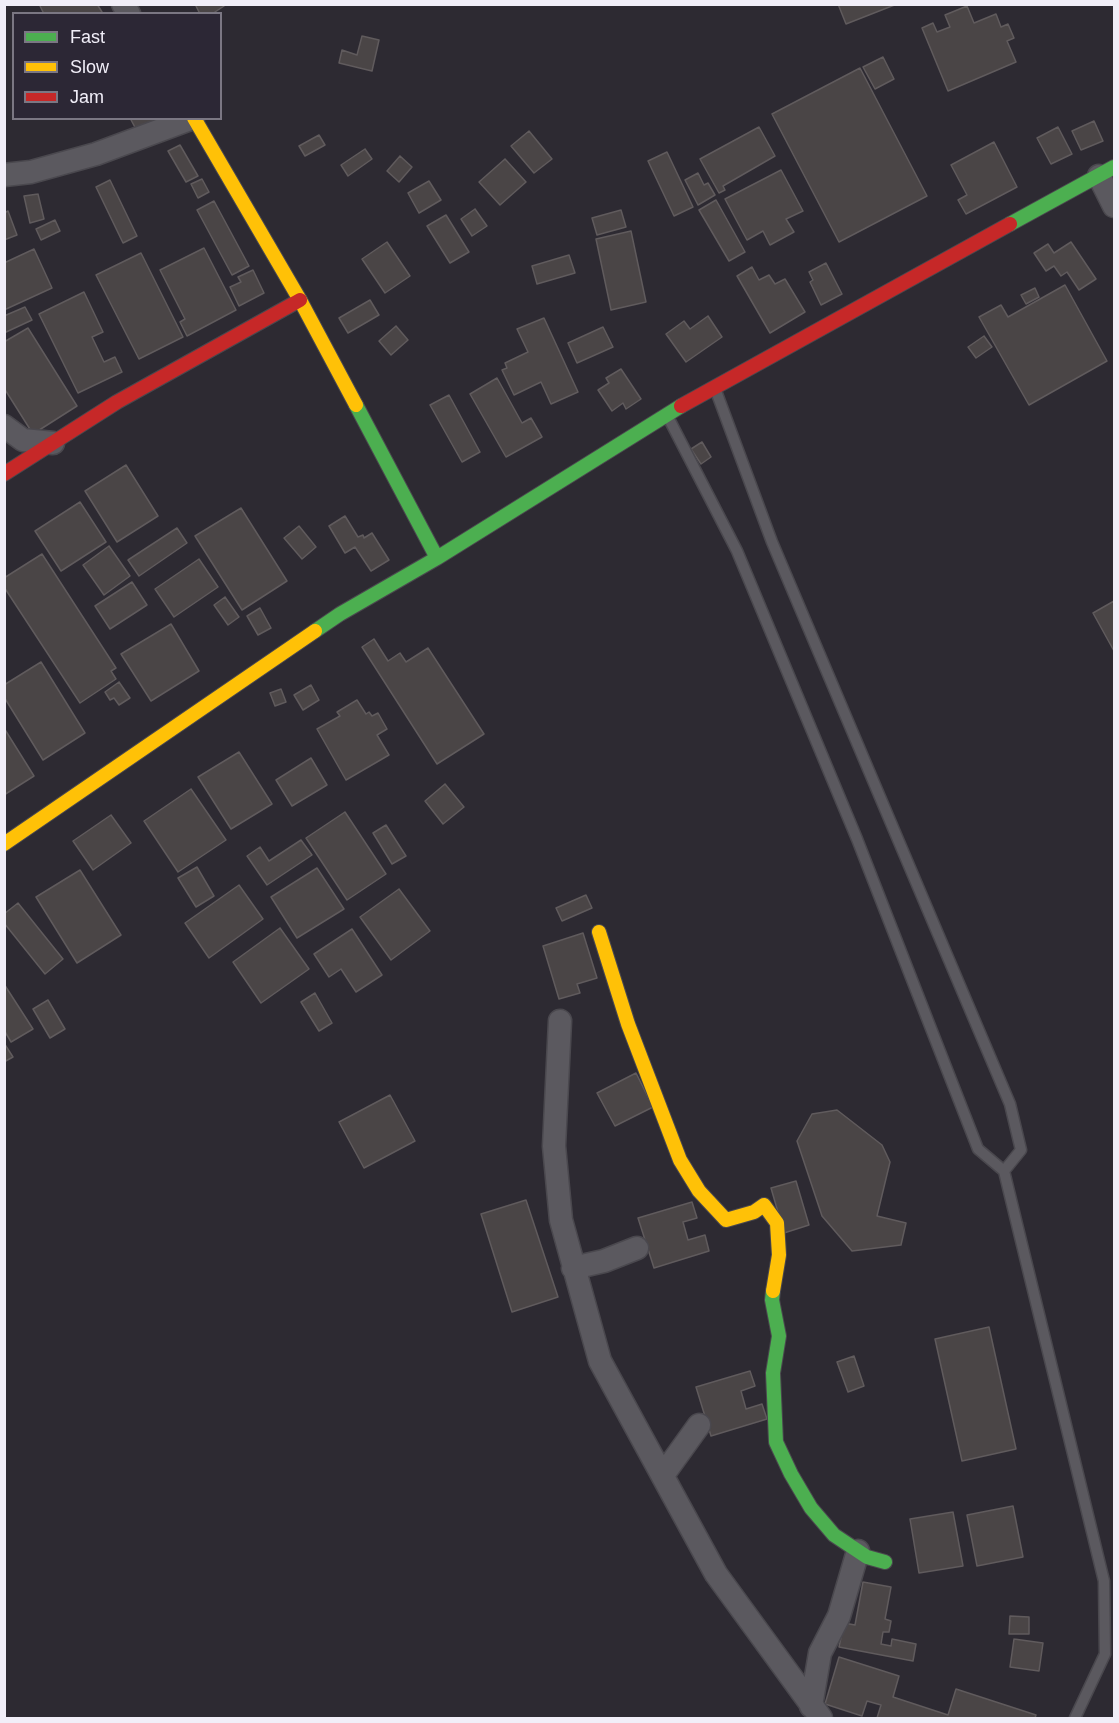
<!DOCTYPE html>
<style>
body{margin:0}
#map{position:relative;width:1119px;height:1723px;overflow:hidden;background:#2d2a32;font-family:Helvetica,sans-serif}
canvas{display:block}
.frame{position:absolute;inset:0;border:6px solid #f1eef8;pointer-events:none}
.legend{position:absolute;left:12px;top:12px;width:210px;height:108px;box-sizing:border-box;background:#2c2735;border:2px solid #7b7783;margin:0;padding:8px 10px;list-style:none;font-size:18px;color:#f1eef8}
.legend li{display:flex;align-items:center;gap:12px;height:30px}
.legend b{width:30px;border:2px solid #7b7783}
</style>
<div id="map">
<canvas width="1119" height="1723"></canvas>
<div class="frame"></div>
<ul class="legend">
<li><b style="height:8px;background:#4caf50"></b>Fast</li>
<li><b style="height:8px;background:#ffc107"></b>Slow</li>
<li><b style="height:8px;background:#c62828"></b>Jam</li>
</ul>
</div>
<script>
const ctx = document.querySelector('canvas').getContext('2d');
ctx.lineJoin = 'round';
function fillPath(path, color) { ctx.fillStyle = color; ctx.fill(path, 'evenodd'); }
const shape = rows => new Path2D(rows.map(r => 'M' + r).join(''));
function stroke(path, color, width, dash) { ctx.strokeStyle = color; ctx.lineWidth = width; ctx.lineCap = dash ? 'butt' : 'round'; ctx.setLineDash(dash || []); ctx.stroke(path); }
const building = shape([
 [42,4,97,4,102,12,99,14,44,14,40,6,42,4],
 [195,4,227,4,212,14,200,14,195,4],
 [838,4,897,4,846,24,838,4],
 [967,6,974,23,996,14,1001,27,1008,24,1014,38,1007,41,1016,62,948,91,922,28,933,23,937,32,950,27,945,15,967,6],
 [362,36,379,40,372,71,339,63,342,50,357,55,362,36],
 [883,57,894,79,875,89,863,67,883,57],
 [860,68,927,196,839,242,772,114,860,68],
 [130,118,158,118,137,131,130,118],
 [1094,121,1103,141,1081,150,1072,131,1094,121],
 [759,127,775,156,723,186,725,190,719,193,700,159,759,127],
 [1058,127,1072,154,1051,164,1037,138,1058,127],
 [529,131,552,159,534,173,511,146,529,131],
 [319,135,325,145,305,156,299,146,319,135],
 [994,142,1017,187,966,214,958,200,967,195,951,165,994,142],
 [180,145,198,176,186,182,168,151,180,145],
 [365,149,372,159,348,176,341,165,365,149],
 [667,152,693,207,674,216,648,161,667,152],
 [400,156,412,167,399,182,387,171,400,156],
 [505,159,526,182,500,205,479,182,505,159],
 [781,170,803,211,786,219,794,232,770,245,763,231,747,240,725,199,781,170],
 [698,173,704,185,708,183,715,195,698,205,685,180,698,173],
 [202,179,209,192,198,198,191,184,202,179],
 [110,180,137,236,123,243,96,187,110,180],
 [429,181,441,200,419,213,408,193,429,181],
 [38,194,44,219,30,223,24,196,38,194],
 [716,200,745,252,729,261,699,210,716,200],
 [214,201,249,266,232,275,197,210,214,201],
 [475,209,487,226,472,236,461,219,475,209],
 [621,210,626,227,597,235,592,218,621,210],
 [8,211,17,235,4,240,4,213,8,211],
 [446,215,469,252,450,263,427,226,446,215],
 [55,220,60,231,41,240,36,229,55,220],
 [631,231,646,302,611,310,596,239,631,231],
 [387,242,410,276,385,293,362,259,387,242],
 [1071,242,1096,279,1079,290,1067,272,1061,276,1054,266,1046,271,1034,253,1048,244,1054,253,1071,242],
 [204,248,236,310,187,336,180,322,185,319,160,270,204,248],
 [34,249,52,288,4,310,4,263,34,249],
 [141,253,183,337,139,359,96,275,141,253],
 [569,255,575,273,537,284,532,266,569,255],
 [826,263,842,294,821,305,810,282,813,280,809,272,826,263],
 [752,267,759,280,769,275,775,284,785,279,805,312,770,333,737,276,752,267],
 [253,270,264,293,239,306,230,287,241,282,238,277,253,270],
 [1065,285,1107,361,1029,405,979,317,1001,305,1008,317,1065,285],
 [1035,288,1039,297,1026,304,1021,295,1035,288],
 [84,292,103,332,92,337,104,362,115,357,122,372,78,393,39,314,84,292],
 [370,300,379,315,348,333,339,318,370,300],
 [25,307,32,320,4,333,4,316,25,307],
 [708,316,722,337,686,362,666,334,684,321,690,329,708,316],
 [544,318,578,392,551,404,541,382,514,395,502,370,507,368,505,363,528,352,517,329,544,318],
 [396,326,408,340,391,355,379,341,396,326],
 [603,327,613,347,577,363,568,343,603,327],
 [28,328,77,406,33,434,4,388,4,342,28,328],
 [984,336,992,347,976,358,968,347,984,336],
 [621,369,641,399,626,409,623,403,612,411,598,390,609,383,606,378,621,369],
 [497,378,522,423,531,418,542,437,506,457,470,394,497,378],
 [449,395,480,452,462,462,430,405,449,395],
 [702,442,711,457,701,464,691,449,702,442],
 [126,465,158,516,117,542,85,491,126,465],
 [80,502,106,542,61,571,35,531,80,502],
 [241,508,287,581,242,610,195,536,241,508],
 [345,516,358,537,363,535,364,538,372,533,389,560,371,571,355,547,345,553,329,526,345,516],
 [299,526,316,547,302,559,284,538,299,526],
 [177,528,187,543,139,576,128,560,177,528],
 [109,546,130,576,104,595,83,565,109,546],
 [42,554,116,668,111,671,116,679,80,703,4,587,4,578,42,554],
 [199,559,218,587,174,617,155,589,199,559],
 [132,582,147,605,110,629,95,606,132,582],
 [225,597,239,617,228,625,214,605,225,597],
 [1114,601,1114,651,1093,613,1114,601],
 [260,608,271,628,258,635,247,616,260,608],
 [171,624,199,671,151,701,121,654,171,624],
 [374,639,388,661,400,653,406,662,428,648,484,734,437,764,362,647,374,639],
 [41,662,85,733,43,760,4,697,4,685,41,662],
 [119,682,130,698,119,705,114,698,110,700,105,692,119,682],
 [311,685,319,700,303,710,294,695,311,685],
 [281,689,286,702,275,706,270,693,281,689],
 [357,700,366,714,369,712,372,716,378,713,387,729,377,735,389,755,346,780,317,729,340,716,337,712,357,700],
 [4,728,34,776,4,795,4,728],
 [239,752,272,804,231,829,198,777,239,752],
 [311,758,327,785,292,806,276,780,311,758],
 [445,784,464,807,443,824,425,801,445,784],
 [191,789,226,840,178,872,144,821,191,789],
 [345,812,386,874,347,900,306,838,345,812],
 [111,815,131,843,93,870,73,841,111,815],
 [386,825,406,856,392,864,373,833,386,825],
 [301,840,312,855,267,885,247,856,260,847,269,861,301,840],
 [197,867,214,896,196,907,178,878,197,867],
 [317,868,344,909,297,938,271,897,317,868],
 [80,870,121,935,77,963,36,897,80,870],
 [239,885,263,919,209,958,185,923,239,885],
 [399,889,430,931,391,960,360,917,399,889],
 [586,895,592,908,562,921,556,908,586,895],
 [18,903,63,959,45,974,4,923,4,914,18,903],
 [280,928,309,969,261,1003,233,962,280,928],
 [352,929,382,975,356,992,341,969,329,977,314,954,352,929],
 [583,933,597,978,577,984,580,993,559,999,543,946,583,933],
 [4,984,33,1029,11,1042,4,1030,4,984],
 [315,993,332,1023,319,1031,301,1002,315,993],
 [48,1000,65,1029,50,1038,33,1009,48,1000],
 [4,1043,13,1057,4,1062,4,1043],
 [636,1073,653,1107,615,1126,597,1093,636,1073],
 [390,1095,415,1141,364,1168,339,1122,390,1095],
 [837,1110,882,1145,890,1162,877,1216,906,1223,901,1245,852,1251,822,1216,797,1141,812,1114,837,1110],
 [796,1181,809,1225,784,1233,771,1188,796,1181],
 [526,1200,558,1297,512,1312,481,1214,526,1200],
 [692,1202,697,1218,683,1222,688,1240,705,1235,709,1251,654,1268,638,1218,692,1202],
 [989,1327,1016,1449,962,1461,935,1339,989,1327],
 [854,1356,864,1386,848,1392,837,1362,854,1356],
 [750,1371,755,1386,741,1391,746,1409,762,1404,767,1419,711,1436,696,1387,750,1371],
 [1013,1506,1023,1557,977,1566,967,1515,1013,1506],
 [953,1512,963,1566,919,1573,910,1519,953,1512],
 [863,1582,891,1587,885,1619,891,1621,889,1632,883,1632,881,1644,891,1646,892,1639,916,1644,913,1661,839,1647,844,1623,855,1625,863,1582],
 [1010,1616,1029,1617,1029,1634,1009,1634,1010,1616],
 [1014,1639,1043,1643,1039,1671,1010,1667,1014,1639],
 [839,1657,899,1676,893,1697,948,1715,956,1689,1036,1715,1035,1718,877,1718,881,1705,867,1701,862,1716,825,1704,839,1657]
]);
fillPath(building, '#4a4546');
stroke(building, '#605b5d', 1.5);
const lane = shape([
 [716,391,772,542,1010,1104,1021,1150,1004,1171],
 [668,417,737,551,857,839,978,1149,1004,1171,1104,1581,1105,1654,1075,1718]
]);
const street = shape([
 [123,4,129,14],
 [4,175,31,172,96,154,193,118],
 [1099,176,1114,206],
 [4,426,23,440,53,443],
 [560,1021,554,1146,561,1220,600,1361,716,1574,821,1718],
 [573,1268,604,1261,637,1248],
 [663,1475,699,1425],
 [811,1706,820,1653,839,1616,858,1551]
]);
const fast = shape([
 [1010,224,1114,167],
 [356,405,437,558],
 [315,631,340,614,437,558,681,406],
 [773,1291,772,1300,779,1336,773,1373,776,1442,791,1474,811,1508,834,1535,867,1557,885,1562]
]);
const slow = shape([
 [194,118,300,300,356,405],
 [4,844,315,631],
 [599,932,628,1024,680,1160,699,1191,726,1220,754,1212,764,1205,777,1223,779,1255,773,1291]
]);
const jam = shape([
 [681,406,1010,224],
 [4,474,117,402,300,300]
]);
stroke(lane, '#4a484e', 13);
stroke(street, '#4a484e', 25);
stroke(fast, '#4a484e', 16);
stroke(slow, '#4a484e', 16);
stroke(jam, '#4a484e', 16);
stroke(lane, '#5b595f', 10);
stroke(street, '#5b595f', 22);
stroke(fast, '#4caf50', 14);
stroke(slow, '#ffc107', 14);
stroke(jam, '#c62828', 14);
</script>
